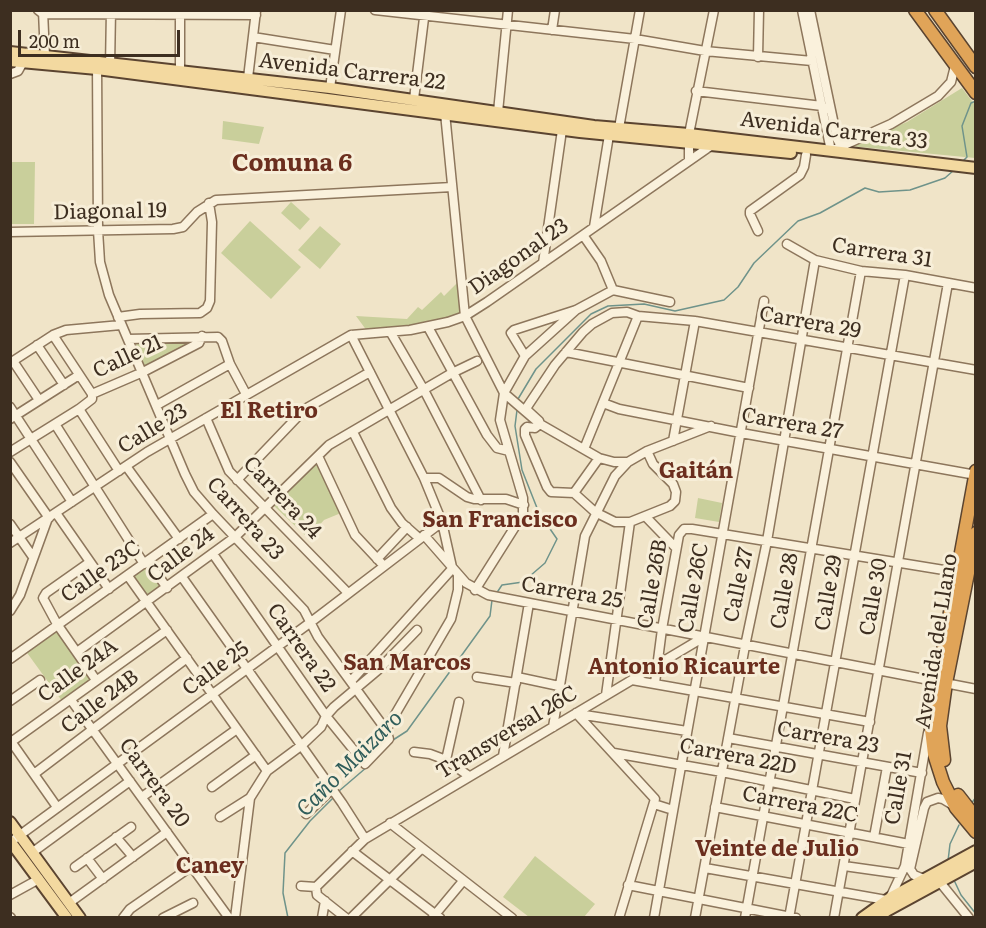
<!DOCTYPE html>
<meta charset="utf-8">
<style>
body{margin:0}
#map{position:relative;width:986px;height:928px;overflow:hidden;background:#f0e4c8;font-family:Literata,serif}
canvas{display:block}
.frame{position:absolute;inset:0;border:12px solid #3d2e20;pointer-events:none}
.scale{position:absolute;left:18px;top:30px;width:162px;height:27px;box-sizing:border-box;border:3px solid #3d2e20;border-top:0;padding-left:8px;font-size:18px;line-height:21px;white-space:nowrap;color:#3d2e20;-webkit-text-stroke:4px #f7eed8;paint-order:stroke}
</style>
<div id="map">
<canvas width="986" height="928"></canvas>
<div class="frame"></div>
<div class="scale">200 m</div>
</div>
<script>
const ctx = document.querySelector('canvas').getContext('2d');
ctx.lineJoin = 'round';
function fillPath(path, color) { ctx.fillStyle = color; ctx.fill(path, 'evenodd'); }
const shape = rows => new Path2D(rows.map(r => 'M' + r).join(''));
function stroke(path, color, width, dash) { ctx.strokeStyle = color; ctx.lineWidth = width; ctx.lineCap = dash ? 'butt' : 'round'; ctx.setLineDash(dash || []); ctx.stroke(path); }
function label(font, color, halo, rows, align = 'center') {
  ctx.font = font + ' Literata,serif'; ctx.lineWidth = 6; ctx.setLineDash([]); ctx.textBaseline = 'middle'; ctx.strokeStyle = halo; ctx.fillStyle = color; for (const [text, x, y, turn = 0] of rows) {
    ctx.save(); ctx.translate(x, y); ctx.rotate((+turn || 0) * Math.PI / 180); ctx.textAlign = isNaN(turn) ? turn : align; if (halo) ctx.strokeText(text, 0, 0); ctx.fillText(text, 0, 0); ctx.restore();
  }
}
fillPath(shape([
 [962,88,975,105,975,158,850,146,907,122],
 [223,121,264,127,259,144,222,139],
 [11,162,35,162,34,224,11,224],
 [291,202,310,219,300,230,281,213],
 [250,221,301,267,271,299,221,253],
 [320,226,341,244,320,269,298,250],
 [458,282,462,312,448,319,427,325,367,331,356,316,407,319,418,307,422,310,441,292,444,296],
 [194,338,193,342,144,366,134,340],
 [316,463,341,513,324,520,308,538,273,505],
 [698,498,722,503,719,522,695,518],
 [148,565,162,585,145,596,131,576],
 [56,628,94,678,62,701,25,650],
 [535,856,595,904,584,917,529,917,503,897]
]), '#c9cf9b');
stroke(shape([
 [962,162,967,157,962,126,971,103,976,101],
 [518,399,536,369,591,314,608,306,644,304,675,311,724,300,738,287,754,263,798,221,820,213,865,188,879,192,910,190,945,178,954,170],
 [496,594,502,585,523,582,545,563,557,539,539,513,522,470,515,426,517,410],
 [393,740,407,731,490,616,492,600],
 [339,791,367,767],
 [971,804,976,797],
 [948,861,950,844,959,825],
 [953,878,961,895,976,914],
 [288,918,283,893,285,853,310,821,334,797]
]), '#6f938a', 1.5);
const minor = shape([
 [38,10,43,14,256,15],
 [375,10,635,39,705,51,812,61],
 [802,10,831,151,891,124,938,96,951,82,955,66],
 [810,10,837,139,843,149],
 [43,11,45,56],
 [552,30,555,10],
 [253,37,335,50],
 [758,57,759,10],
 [97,63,98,230,100,262,109,295,185,474,194,492,213,514,304,610,318,637,386,730,389,739,365,764,326,716,213,554],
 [110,67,111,10],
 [180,70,180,11],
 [10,74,18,71,23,62],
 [248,78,256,11],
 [330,88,341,10],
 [696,91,822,106,826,109],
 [414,99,425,10],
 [498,112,508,10],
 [445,113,465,316,504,393,540,424,599,458,614,462,628,462,647,451,711,426],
 [689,160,689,134,714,10],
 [594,227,609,135,619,128,640,10],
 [758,231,750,214,750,211,800,175,804,167,806,155],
 [10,232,173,229,183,227,197,212,216,200,452,187],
 [583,235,601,261,613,290],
 [787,244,815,260,861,271,905,275,976,288],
 [543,263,562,130],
 [118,317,140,314,200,313,207,308,210,301,212,222,209,203],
 [428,327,487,435,497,448,509,451],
 [391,333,424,390,481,500],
 [53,335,92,394],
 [351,335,424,478,442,522,452,567],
 [128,339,218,337,222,341,230,364,246,394],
 [37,345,64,385],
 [566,352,749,388],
 [525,356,511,333,514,330,576,310,613,290,670,302],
 [13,361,39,400],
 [10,363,53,335,66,330,121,325],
 [603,403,619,409,741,433,976,475],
 [157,405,230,364],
 [10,407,72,502],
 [79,409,119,471],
 [206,418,229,471,348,593],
 [10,419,79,375],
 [55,424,144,564],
 [353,432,391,508,402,523,419,538],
 [673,441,695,321],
 [584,449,638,316],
 [10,452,79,409,92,399,92,394,143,372,199,343,202,336],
 [318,456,355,535,384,566],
 [10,462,49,518],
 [126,466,179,539],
 [424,478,439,478,467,497,474,499,506,499,524,505],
 [237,480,305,409,370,372],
 [574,493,551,492,547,487,525,435,525,429,527,427,535,428,540,424,539,421,527,410,527,407,555,365,583,332,592,324,612,313,627,312,638,316,695,321,976,370],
 [574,493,595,512,615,522,630,522,670,506,675,501,676,492,673,484,653,464,647,451],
 [574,493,599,458],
 [56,513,109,589],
 [646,517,676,548],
 [10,524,33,557],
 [424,535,466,583,488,595,976,689],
 [10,543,147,452,351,335,410,330,448,322,465,316,487,302,712,145],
 [377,559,407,527],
 [148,561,167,588],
 [90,562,46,593,43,598,57,624,96,680],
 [128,576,267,771],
 [182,577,342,803,365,839],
 [475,590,523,514,523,498,500,420,504,393,525,356,576,310],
 [10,611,20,595,48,518],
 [77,652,235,537,329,445,452,373,477,361],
 [10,659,213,514],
 [477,677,516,683],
 [517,677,559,686],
 [632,680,870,722],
 [351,681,452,569],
 [655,683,662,629,679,535,684,529,692,529,956,572],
 [606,695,630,522],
 [71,700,229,918],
 [10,701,40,680],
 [576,713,655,799,619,918],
 [578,714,687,731],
 [553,727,585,536,615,476,628,462],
 [386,730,451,619,458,590,458,574],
 [728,738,922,773],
 [10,740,57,807],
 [11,742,167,630],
 [414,752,430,754,446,760,469,776],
 [614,753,722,772,855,799],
 [503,756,529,603],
 [446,760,459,702],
 [34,774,187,658],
 [212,787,256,755],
 [142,797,237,729],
 [654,804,673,810],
 [715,807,914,845],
 [306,814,332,789],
 [220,817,250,798],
 [390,823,512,918],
 [116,837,133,857],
 [874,837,887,767],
 [16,838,311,622,442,522],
 [352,851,440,918],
 [33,852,130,781],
 [87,858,103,879],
 [844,866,901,874],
 [75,867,131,827],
 [705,868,886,900],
 [924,879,914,875,910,869,924,808,927,802,938,798,943,799,953,805],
 [939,881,969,918],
 [628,885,796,918],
 [301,886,316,887],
 [10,895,39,879],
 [890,898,905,866,928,733],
 [69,903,167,832],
 [10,917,11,918],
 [433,917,463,881],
 [123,918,130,909,192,866],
 [163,918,193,903],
 [235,918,250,798,267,771,302,745,321,727,326,716,334,707,378,670,417,630],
 [322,918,325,901],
 [346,918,317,895,316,887,365,839,704,637],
 [351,918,422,848],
 [654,918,764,301],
 [695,918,745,646,767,541,815,260],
 [745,918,861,271],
 [789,918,905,275],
 [834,918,948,283]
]);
const major = shape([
 [10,52,330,88,594,126,689,134,976,168],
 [10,61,97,69,580,132,791,153],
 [10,822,80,918],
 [10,841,67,918],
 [862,918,890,898,976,851],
 [877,918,888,910,976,862]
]);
const highway = shape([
 [915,10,976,93],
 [935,10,976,67],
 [976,471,930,721,934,754,943,782,956,808,976,832],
 [944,760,940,726,946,683,976,533],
 [958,795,976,818]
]);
stroke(minor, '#8d765c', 11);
stroke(major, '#5b4430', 14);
stroke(highway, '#5b4430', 15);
stroke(minor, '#faf1dc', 8);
stroke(major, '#f3d9a0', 10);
stroke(highway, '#e0a458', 12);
label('21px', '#3d2e20', '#f7eed8', [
 ["Avenida Carrera 22",352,72,7],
 ["Avenida Carrera 33",834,131,7],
 ["Diagonal 19",110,212,-1],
 ["Carrera 31",882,253,9],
 ["Diagonal 23",519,257,-35],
 ["Carrera 29",810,323,10],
 ["Calle 21",128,357,-25],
 ["Carrera 27",792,424,10],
 ["Calle 23",153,429,-31],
 ["Carrera 24",282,498,47],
 ["Carrera 23",245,519,48],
 ["Calle 24",181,555,-37],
 ["Calle 23C",101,572,-35],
 ["Calle 26B",653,584,-80],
 ["Calle 27",739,585,-78],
 ["Calle 26C",694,588,-80],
 ["Calle 28",785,591,-80],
 ["Carrera 25",572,593,10],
 ["Calle 29",829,593,-80],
 ["Calle 30",874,597,-80],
 ["Avenida del Llano",937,641,-81],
 ["Carrera 22",301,648,55],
 ["Calle 25",216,669,-36],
 ["Calle 24A",78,671,-36],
 ["Calle 24B",100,702,-37],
 ["Transversal 26C",507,733,-31],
 ["Carrera 23",828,738,10],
 ["Carrera 22D",738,757,11],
 ["Carrera 20",154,783,54],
 ["Calle 31",899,788,-80],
 ["Carrera 22C",800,805,11]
]);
label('bold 22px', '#6b2e1e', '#f7eed8', [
 ["El Retiro",269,412],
 ["Gaitán",696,472],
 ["San Francisco",500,521],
 ["San Marcos",407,664],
 ["Antonio Ricaurte",684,668],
 ["Veinte de Julio",777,850],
 ["Caney",210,867]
]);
label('italic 22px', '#2f5d5a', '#f7eed8', [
 ["Caño Maizaro",350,764,-45]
]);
label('bold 24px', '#6b2e1e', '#f7eed8', [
 ["Comuna 6",292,164]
]);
</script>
